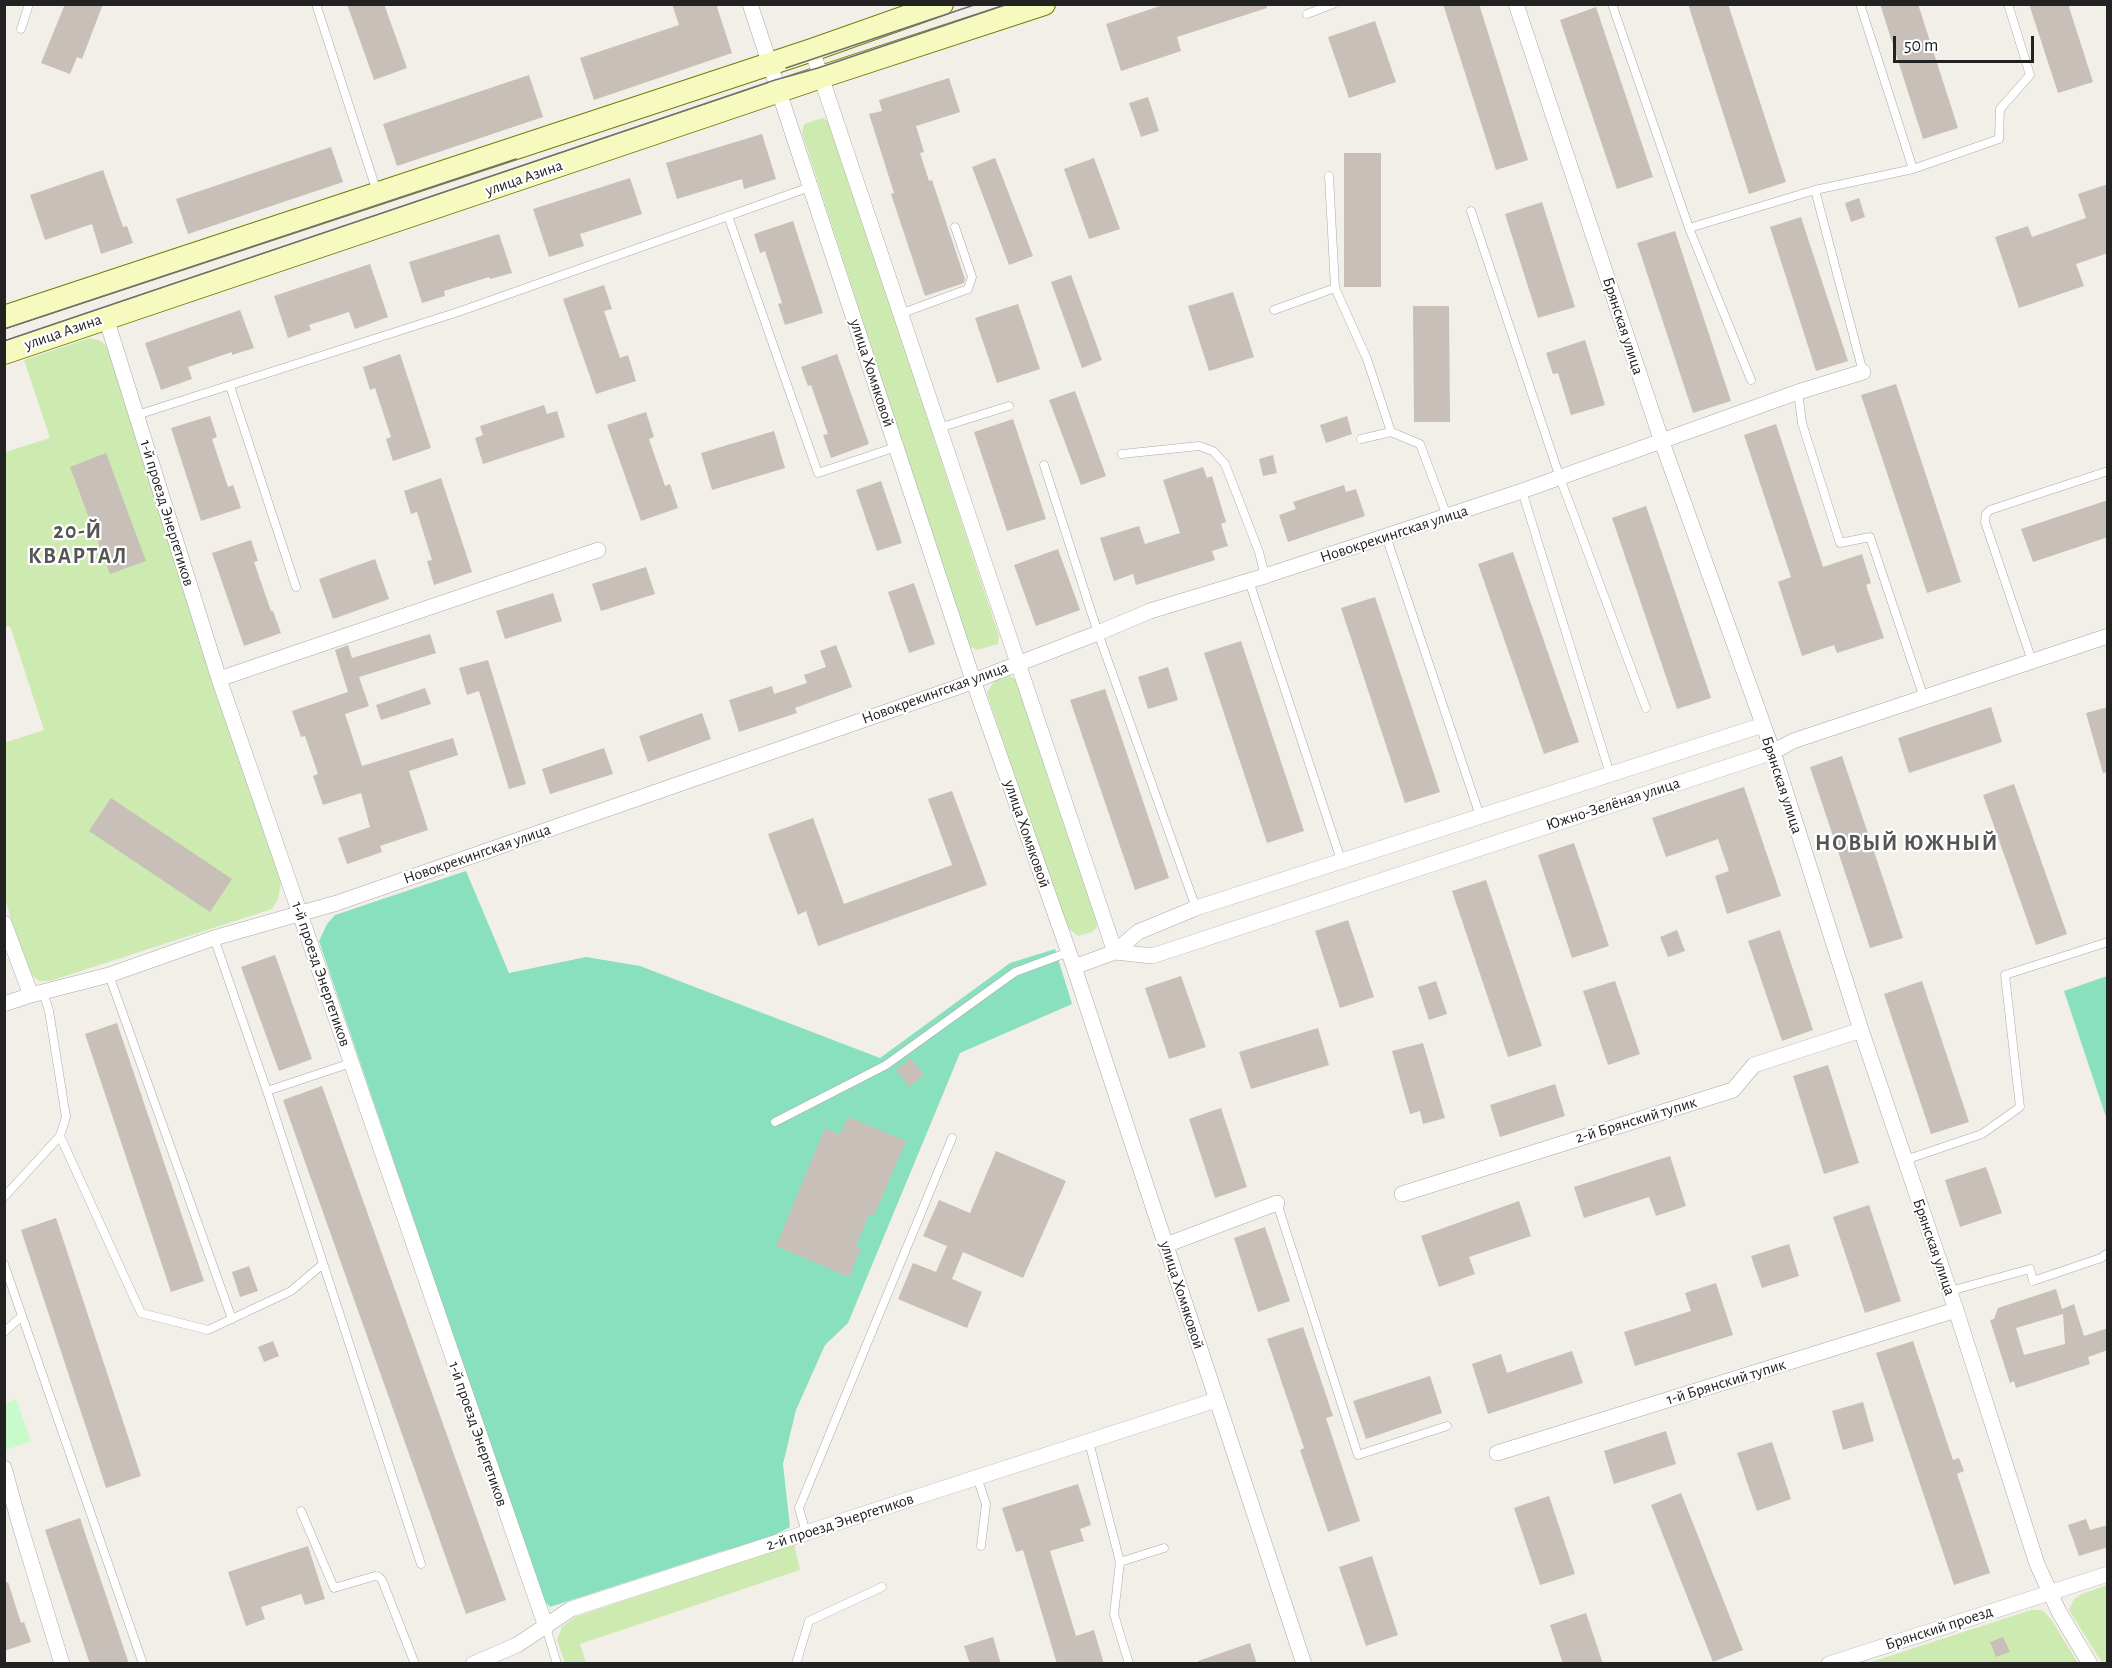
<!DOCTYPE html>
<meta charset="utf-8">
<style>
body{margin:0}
#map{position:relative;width:2112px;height:1668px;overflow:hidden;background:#f2efe9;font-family:"Alegreya Sans",sans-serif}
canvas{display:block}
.frame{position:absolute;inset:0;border:6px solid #222;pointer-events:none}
.scale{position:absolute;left:1893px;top:36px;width:141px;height:27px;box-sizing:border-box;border:3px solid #222;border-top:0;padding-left:8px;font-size:18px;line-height:21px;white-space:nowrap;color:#222;-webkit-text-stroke:4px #fff;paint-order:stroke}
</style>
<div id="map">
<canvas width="2112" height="1668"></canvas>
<div class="frame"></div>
<div class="scale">50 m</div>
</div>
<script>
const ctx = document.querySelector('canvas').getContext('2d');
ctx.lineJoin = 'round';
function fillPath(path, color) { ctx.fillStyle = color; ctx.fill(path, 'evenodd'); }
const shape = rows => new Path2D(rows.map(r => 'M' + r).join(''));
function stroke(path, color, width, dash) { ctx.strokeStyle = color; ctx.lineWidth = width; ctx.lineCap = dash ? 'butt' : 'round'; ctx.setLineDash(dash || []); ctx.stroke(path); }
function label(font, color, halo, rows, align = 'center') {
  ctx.font = font + ' "Alegreya Sans",sans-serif'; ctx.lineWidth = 4.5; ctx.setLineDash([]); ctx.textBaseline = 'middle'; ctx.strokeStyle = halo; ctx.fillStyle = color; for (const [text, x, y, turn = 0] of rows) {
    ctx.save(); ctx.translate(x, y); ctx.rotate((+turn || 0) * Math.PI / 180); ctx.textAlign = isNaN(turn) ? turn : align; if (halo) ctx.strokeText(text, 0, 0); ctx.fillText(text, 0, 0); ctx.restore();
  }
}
fillPath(shape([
 [823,118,830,122,999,636,998,644,977,650,968,645,802,133,804,124],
 [90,338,99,340,107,346,281,883,278,899,272,909,50,981,40,981,27,972,5,899,4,743,44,730,10,626,5,627,5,452,50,438,24,360],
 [1010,676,1019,682,1096,919,1097,927,1092,932,1078,936,1065,926,987,693,995,679],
 [794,1544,800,1570,580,1644,586,1663,565,1663,557,1640,562,1627,575,1617],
 [2107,1585,2107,1663,2102,1663,2069,1610,2074,1599,2082,1594],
 [2031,1610,2042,1610,2051,1619,2078,1663,1865,1664]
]), '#cdebb0');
fillPath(shape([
 [16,1399,31,1441,6,1450,4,1444,5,1403]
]), '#c8facc');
fillPath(shape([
 [466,871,509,973,586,957,640,966,880,1058,1010,963,1055,949,1072,1004,960,1053,848,1323,825,1345,796,1410,783,1464,790,1527,763,1541,726,1550,550,1607,542,1598,319,941,327,924,335,915],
 [2107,976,2108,976,2107,1120,2064,991]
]), '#88e0be');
fillPath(shape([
 [65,4,103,4,82,59,77,57,70,74,41,63],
 [347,4,384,4,407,68,374,80],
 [672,4,716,4,732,53,594,100,580,58,679,25],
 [1166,4,1266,4,1267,8,1177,37,1181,51,1121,71,1106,24],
 [1443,4,1479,4,1528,160,1496,170],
 [1688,4,1728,4,1786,182,1749,194],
 [1880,4,1918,4,1958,128,1923,139],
 [2029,4,2068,4,2093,82,2058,93],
 [1596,7,1653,177,1617,189,1560,20],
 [1375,21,1396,82,1349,98,1328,37],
 [529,75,543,117,397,166,383,124],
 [949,78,960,112,916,126,924,152,920,153,929,181,932,180,965,279,964,283,925,296,891,194,894,193,869,114,882,111,879,100],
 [1148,97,1159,131,1141,137,1129,103],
 [762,134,776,179,744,189,742,179,677,199,666,163],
 [331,147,343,182,188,234,176,199],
 [1344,153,1381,153,1381,287,1344,287],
 [995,158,1033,256,1009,265,972,167],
 [1094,158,1120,229,1089,239,1064,169],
 [103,170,123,227,127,226,133,243,101,254,92,224,45,240,30,195],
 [630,178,642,214,580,234,584,246,549,257,533,209],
 [2108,184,2108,253,2076,264,2084,286,2019,308,1995,237,2028,226,2032,237,2086,218,2078,194],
 [1859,198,1865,217,1851,222,1845,203],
 [1542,202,1575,307,1538,318,1505,214],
 [1801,217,1848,361,1816,371,1770,227],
 [793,221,823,313,785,325,778,304,782,303,765,251,760,253,754,234],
 [1675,231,1731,401,1693,413,1637,243],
 [499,234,512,273,490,279,489,277,444,291,445,296,422,303,409,262],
 [370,264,388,317,355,329,349,312,309,325,311,330,288,338,274,296],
 [1071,275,1102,360,1082,368,1051,282],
 [604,285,612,309,604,311,620,358,628,355,636,381,596,394,563,299],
 [1233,292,1254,357,1209,371,1188,306],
 [1018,304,1040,369,997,383,975,318],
 [1413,306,1449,306,1450,422,1414,422],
 [240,310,254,348,232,355,232,352,188,367,192,379,161,390,145,343],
 [1585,340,1605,405,1571,415,1558,373,1553,374,1546,353],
 [400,354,431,448,393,461,386,439,391,437,375,388,370,390,363,367],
 [837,354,869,444,831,458,823,435,828,434,811,385,808,386,801,367],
 [1896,384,1961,582,1927,593,1861,395],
 [1075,391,1106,476,1081,485,1049,400],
 [544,405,547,414,557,411,565,437,483,464,475,438,483,435,480,426],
 [646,412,654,437,649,439,665,486,670,484,678,508,641,521,607,425],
 [210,416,217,437,212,439,228,487,233,485,241,508,201,521,171,428],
 [1347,416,1352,434,1326,443,1320,425],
 [1013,419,1046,519,1007,531,974,432],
 [1776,424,1823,567,1862,554,1871,583,1866,585,1884,638,1837,653,1834,645,1802,656,1778,582,1791,577,1744,435],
 [774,431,785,468,712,490,701,453],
 [106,453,146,561,110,574,70,467],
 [1273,455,1277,473,1263,476,1259,459],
 [1203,467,1207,478,1212,476,1226,522,1221,524,1228,546,1212,551,1215,560,1136,585,1133,574,1114,581,1100,538,1139,526,1145,544,1180,533,1163,480],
 [441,478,472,572,434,585,427,561,432,560,417,512,411,514,404,491],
 [881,481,902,543,877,551,856,490],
 [1344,485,1346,492,1356,489,1365,516,1288,542,1279,515,1296,509,1293,502],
 [2108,500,2108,537,2033,562,2021,529],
 [1646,506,1711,698,1677,709,1612,518],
 [251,540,258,561,254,562,271,611,273,611,281,633,244,646,212,553],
 [1058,549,1080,610,1036,626,1014,565],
 [1513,552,1579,742,1544,754,1478,564],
 [375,559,389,599,333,619,319,579],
 [646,567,655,594,601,611,592,584],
 [914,583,935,644,909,653,888,592],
 [553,593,562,621,505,639,496,611],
 [1375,597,1440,792,1405,803,1341,608],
 [430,634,436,653,359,677,369,706,345,714,362,766,453,738,458,755,409,771,428,830,380,846,382,852,347,864,338,838,370,827,361,793,323,805,313,776,318,774,305,736,301,737,292,711,348,692,335,650,348,645,352,658],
 [1241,641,1304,831,1267,843,1204,653],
 [836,645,852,687,795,708,797,713,739,732,729,700,772,686,774,694,807,683,804,675,826,667,820,651],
 [488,660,526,784,509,789,479,691,467,695,459,668],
 [1168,667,1178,700,1148,709,1138,677],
 [425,688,431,704,381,720,376,705],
 [1105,689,1169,878,1135,890,1070,700],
 [1991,707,2002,742,1909,773,1898,738],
 [2108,707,2108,772,2103,773,2086,713],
 [702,713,711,739,648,762,639,736],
 [604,748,613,774,550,794,542,769],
 [1842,756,1903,938,1870,948,1810,767],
 [2014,784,2067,934,2036,945,1983,795],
 [1744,787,1781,896,1727,914,1715,876,1729,871,1718,839,1666,857,1652,818],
 [952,791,987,885,818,946,806,911,798,915,768,834,813,818,844,904,952,865,928,799],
 [111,798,232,879,210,912,89,831],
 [1574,843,1609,946,1572,958,1538,855],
 [1486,880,1542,1046,1508,1057,1452,891],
 [1348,920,1374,997,1340,1008,1315,931],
 [1677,930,1685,951,1668,957,1660,937],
 [1780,930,1813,1030,1782,1041,1748,941],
 [275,955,312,1059,279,1071,241,967],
 [1181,976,1206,1047,1169,1059,1145,988],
 [1436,981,1447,1014,1429,1020,1418,987],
 [1615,981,1640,1054,1608,1065,1583,991],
 [1922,981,1969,1122,1931,1134,1884,994],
 [117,1023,204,1281,171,1292,85,1034],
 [1318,1028,1329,1065,1251,1089,1239,1052],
 [1423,1043,1445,1118,1423,1124,1420,1111,1410,1114,1392,1051],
 [911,1058,924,1075,909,1087,896,1070],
 [1828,1065,1859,1163,1824,1174,1793,1076],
 [1555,1084,1565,1116,1500,1137,1490,1105],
 [322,1086,506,1600,466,1614,283,1100],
 [1221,1108,1247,1187,1215,1198,1189,1119],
 [848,1117,906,1141,874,1216,869,1214,856,1246,861,1248,849,1277,776,1246,825,1128,840,1135],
 [996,1151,1066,1181,1023,1278,963,1252,952,1279,982,1292,967,1328,898,1299,913,1263,936,1272,947,1246,923,1236,939,1200,970,1213],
 [1670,1156,1686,1206,1656,1216,1649,1197,1584,1218,1574,1187],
 [1986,1167,2002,1213,1960,1227,1945,1180],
 [1519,1201,1531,1236,1469,1257,1475,1274,1439,1287,1421,1236],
 [1869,1205,1901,1301,1865,1313,1833,1217],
 [56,1218,141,1476,106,1488,21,1230],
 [1265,1227,1290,1301,1258,1312,1234,1238],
 [1789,1244,1799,1276,1762,1288,1751,1256],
 [249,1266,258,1291,240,1297,232,1272],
 [1716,1283,1733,1335,1635,1366,1624,1332,1691,1311,1685,1293],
 [2056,1289,2062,1309,2074,1304,2084,1336,2108,1328,2108,1350,2088,1357,2090,1364,2016,1388,2014,1381,2010,1383,1990,1320,1994,1319,1998,1308],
 [2063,1314,2065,1344,2024,1355,2016,1328],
 [1303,1327,1333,1416,1326,1418,1360,1521,1328,1532,1300,1450,1304,1448,1267,1339],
 [273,1341,279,1356,264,1362,258,1347],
 [1913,1341,1953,1460,1959,1458,1964,1471,1957,1474,1990,1573,1954,1585,1876,1353],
 [1572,1351,1583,1383,1488,1414,1472,1364,1501,1354,1507,1373],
 [1430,1376,1442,1413,1366,1439,1353,1401],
 [1863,1402,1874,1441,1843,1450,1832,1411],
 [1666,1431,1676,1464,1614,1484,1604,1451],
 [1772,1442,1791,1499,1757,1511,1737,1453],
 [1078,1484,1091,1525,1080,1529,1084,1541,1050,1551,1076,1636,1094,1630,1104,1664,1057,1664,1023,1550,1016,1552,1002,1508],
 [1681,1493,1743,1650,1713,1662,1651,1505],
 [1549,1496,1575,1574,1540,1585,1514,1508],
 [80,1518,129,1664,90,1664,45,1530],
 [2086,1519,2090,1530,2108,1525,2108,1547,2079,1556,2068,1525],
 [308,1546,325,1599,305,1605,301,1594,261,1607,265,1619,246,1626,228,1572],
 [1372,1556,1398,1635,1366,1646,1339,1567],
 [8,1582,21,1623,24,1622,31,1642,4,1651,4,1583],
 [1586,1613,1603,1664,1563,1664,1550,1625],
 [993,1637,1001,1664,970,1664,964,1646],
 [2003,1637,2010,1652,1996,1657,1990,1642],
 [1250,1643,1257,1664,1198,1664,1198,1661]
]), '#c7bfb8');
const lane = shape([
 [316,4,377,192],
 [1612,4,1689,228,1751,380],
 [1860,4,1913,169,1815,190,1863,372],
 [1307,14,1333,4],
 [21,29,29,4],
 [1913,169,1999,139,2000,109,2030,75,2008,4],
 [1329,176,1335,288,1367,359,1391,432,1420,444,1447,516],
 [1471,211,1560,478,1646,708],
 [728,216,818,473,896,447],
 [1689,228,1815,190],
 [1274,310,1335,288],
 [900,314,968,289,972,277,955,227],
 [230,386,296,587],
 [1798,392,1802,423,1840,543,1870,537,1924,698],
 [137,415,461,311,810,187],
 [939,428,1009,406],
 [1361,439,1391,432],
 [1122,454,1199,446,1213,451,1225,464,1259,552,1265,576],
 [1044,465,1098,633,1196,908],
 [1522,491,1610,774],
 [1386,536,1480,816],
 [1249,581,1341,860],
 [2032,661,1985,522,1986,514,1990,510,2108,471],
 [214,938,267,1091,421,1564],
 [109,975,232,1319],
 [267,1091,351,1063],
 [775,1122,886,1065,1015,972,1069,952],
 [60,1136,141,1313,208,1330,291,1291,323,1264],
 [1905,1160,1982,1134,2020,1107,2005,975,2108,942],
 [4,1197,60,1136,66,1117,49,1011,43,992],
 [1277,1203,1358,1455,1447,1426],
 [4,1264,143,1664],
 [1950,1291,2030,1269,2033,1281,2101,1258,2108,1253],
 [4,1332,22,1316],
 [1089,1442,1120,1562,1114,1614,1129,1664],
 [977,1477,986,1504,981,1546],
 [301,1511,334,1588,375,1576,379,1577,382,1580,415,1664],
 [806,1533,799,1508,952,1138],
 [1120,1562,1164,1548],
 [546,1627,557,1664],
 [796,1664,809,1621,882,1587]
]);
const street = shape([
 [750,4,973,680,1074,967,1304,1664],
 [1516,4,1662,442,1773,752,1861,1030,1956,1310,2037,1564,2059,1612,2090,1664],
 [812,50,1115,952,1138,932,1196,908,1763,725],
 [106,318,219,679,546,1627],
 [219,679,598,550],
 [4,923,31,995],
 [1074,967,1115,952,1152,956,1773,752,1793,741,2108,636],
 [4,1004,31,995,109,975,214,938,337,903,955,688,1098,633,1150,611,1265,576,1522,491,1798,392,1863,372],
 [1402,1194,1733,1090,1754,1065,1861,1030],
 [1166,1245,1277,1203],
 [1497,1453,1956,1310],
 [4,1468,19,1522,62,1664],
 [473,1664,517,1645,571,1609,1216,1400],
 [1829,1664,2108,1574]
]);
const secondary = shape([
 [4,317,812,50,942,4],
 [4,353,821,77,1044,4]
]);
stroke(lane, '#a9a9a9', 9);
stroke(street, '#a9a9a9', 16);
stroke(secondary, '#707d05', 24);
stroke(lane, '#fff', 8);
stroke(street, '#fff', 15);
stroke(secondary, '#f7fabf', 22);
stroke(shape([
 [786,68,977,4],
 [4,329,516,159],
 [4,341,775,80,818,68,1008,4]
]), '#707070', 1.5);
label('16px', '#222', '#fff', [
 ["улица Азина",524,178,-19],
 ["Брянская улица",1623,326,72],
 ["улица Азина",63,332,-19],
 ["улица Хомяковой",872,373,72],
 ["1-й проезд Энергетиков",167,513,73],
 ["Новокрекингская улица",1394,534,-18],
 ["Новокрекингская улица",935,693,-20],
 ["Брянская улица",1782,785,72],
 ["Южно-Зелёная улица",1613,804,-18],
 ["улица Хомяковой",1027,834,71],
 ["Новокрекингская улица",477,854,-19],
 ["1-й проезд Энергетиков",321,974,71],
 ["2-й Брянский тупик",1636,1120,-17],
 ["Брянская улица",1934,1247,71],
 ["улица Хомяковой",1182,1295,72],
 ["1-й Брянский тупик",1726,1382,-17],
 ["1-й проезд Энергетиков",478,1434,71],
 ["2-й проезд Энергетиков",840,1522,-18],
 ["Брянский проезд",1939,1628,-18]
]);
ctx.letterSpacing = '1.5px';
label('bold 22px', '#555', '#fff', [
 ["20-Й",78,531],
 ["КВАРТАЛ",78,556],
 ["НОВЫЙ ЮЖНЫЙ",1907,843]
]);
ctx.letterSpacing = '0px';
</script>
